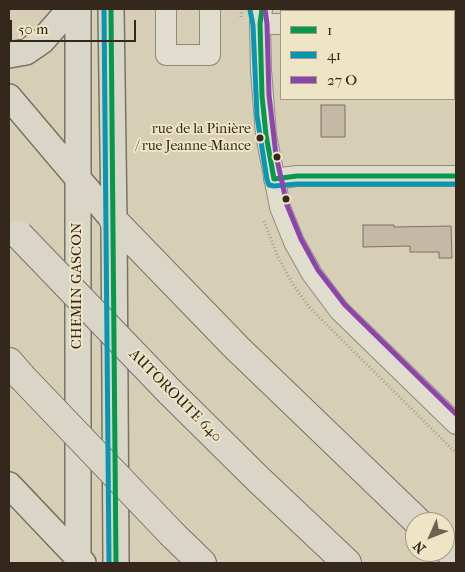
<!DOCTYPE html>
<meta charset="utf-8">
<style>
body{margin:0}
#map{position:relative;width:465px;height:572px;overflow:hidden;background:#d7cfb5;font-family:"IM FELL French Canon",serif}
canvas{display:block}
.frame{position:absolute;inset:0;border:10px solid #33281b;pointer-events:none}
.legend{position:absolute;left:280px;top:10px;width:175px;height:90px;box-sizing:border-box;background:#eee5c6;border:1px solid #a39982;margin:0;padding:6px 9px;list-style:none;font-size:15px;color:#33281b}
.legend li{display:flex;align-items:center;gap:10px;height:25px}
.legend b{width:25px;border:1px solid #a39982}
.north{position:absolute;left:405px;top:512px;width:50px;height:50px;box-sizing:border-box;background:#eee5c6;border:1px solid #a39982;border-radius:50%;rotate:226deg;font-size:14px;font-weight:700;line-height:20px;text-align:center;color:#33281b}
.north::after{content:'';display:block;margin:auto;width:18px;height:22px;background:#6c6251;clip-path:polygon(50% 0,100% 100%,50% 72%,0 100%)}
.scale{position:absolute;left:10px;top:20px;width:126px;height:22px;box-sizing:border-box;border:2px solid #33281b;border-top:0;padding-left:6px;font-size:15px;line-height:18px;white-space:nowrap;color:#33281b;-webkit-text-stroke:4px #eee5c6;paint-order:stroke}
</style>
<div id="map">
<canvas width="465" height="572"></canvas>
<div class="frame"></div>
<ul class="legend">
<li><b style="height:6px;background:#05994c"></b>1</li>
<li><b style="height:6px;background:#0896b3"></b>41</li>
<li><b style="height:6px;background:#8e44ad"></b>27 O</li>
</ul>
<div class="north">N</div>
<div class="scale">50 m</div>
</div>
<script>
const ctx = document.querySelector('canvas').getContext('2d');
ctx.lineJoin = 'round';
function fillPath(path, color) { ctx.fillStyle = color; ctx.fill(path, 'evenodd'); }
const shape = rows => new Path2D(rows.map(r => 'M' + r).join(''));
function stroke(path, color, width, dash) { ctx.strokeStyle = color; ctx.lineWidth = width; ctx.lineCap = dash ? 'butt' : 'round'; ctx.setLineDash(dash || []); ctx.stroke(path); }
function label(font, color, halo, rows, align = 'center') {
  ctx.font = font + ' "IM FELL French Canon",serif'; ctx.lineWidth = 4; ctx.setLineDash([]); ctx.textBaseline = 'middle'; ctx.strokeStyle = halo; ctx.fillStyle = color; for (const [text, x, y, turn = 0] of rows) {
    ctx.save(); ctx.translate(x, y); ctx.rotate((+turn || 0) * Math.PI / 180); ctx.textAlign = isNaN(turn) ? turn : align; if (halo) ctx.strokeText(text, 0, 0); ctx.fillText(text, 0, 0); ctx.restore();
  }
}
const building = shape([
 [321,105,345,105,345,137,321,137,321,105],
 [363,225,394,225,394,227,451,226,452,258,439,258,439,252,410,252,410,246,363,247,363,225]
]);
fillPath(building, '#c5b8a4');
stroke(building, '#787365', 1);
const minor = shape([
 [166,9,166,55,210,55,210,9],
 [262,9,260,24,261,70,266,135,280,207,294,242,312,274,339,310,456,424],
 [380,11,383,9],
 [260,24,281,24],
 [274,179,297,176,456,176]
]);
const major = shape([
 [111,9,114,221,116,563],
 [9,55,26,52,42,41,70,9],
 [9,97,114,221],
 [9,485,83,563],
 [78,563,78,9]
]);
const highway = shape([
 [114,221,237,348,418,522],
 [9,362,22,377],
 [170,392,258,479,347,563],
 [173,535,202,563],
 [445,547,456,558]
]);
stroke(minor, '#908a7a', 22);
stroke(major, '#787365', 28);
stroke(highway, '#787365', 30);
stroke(shape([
 [241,9,241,17],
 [264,221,277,255,292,283,309,307,456,453]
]), '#a19e93', 3, [1, 2.5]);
stroke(minor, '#e0dcce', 20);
stroke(major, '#dad6c7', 25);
stroke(highway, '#dad6c7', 28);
const highwayBridge = shape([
 [19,235,170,392],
 [22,377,173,535]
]);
stroke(highwayBridge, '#787365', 30, []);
stroke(highwayBridge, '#dad6c7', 28);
stroke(shape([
 [111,9,116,563],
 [262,9,260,24,262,96,266,135,274,179,297,176,456,176]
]), '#05994c', 5);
stroke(shape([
 [104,9,109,563],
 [250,10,253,25,257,116,267,180,269,185,274,186,297,184,456,184]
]), '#0896b3', 5);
stroke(shape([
 [265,9,267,24,269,95,276,155,287,205,301,239,318,270,345,305,456,414]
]), '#8e44ad', 5);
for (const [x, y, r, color] of [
 [260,138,4.5,"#33281b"],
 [277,157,4.5,"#33281b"],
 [286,199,4.5,"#33281b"]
]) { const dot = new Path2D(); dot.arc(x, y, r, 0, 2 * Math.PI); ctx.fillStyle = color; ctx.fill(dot); stroke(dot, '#eee5c6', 2); }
label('14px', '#33281b', '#eee5c6', [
 ["rue de la Pinière",251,130],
 ["/ rue Jeanne-Mance",251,147]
], 'right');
label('15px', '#33281b', '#eee5c6', [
 ["CHEMIN GASCON",77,286,-90],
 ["AUTOROUTE 640",175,396,45]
]);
</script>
